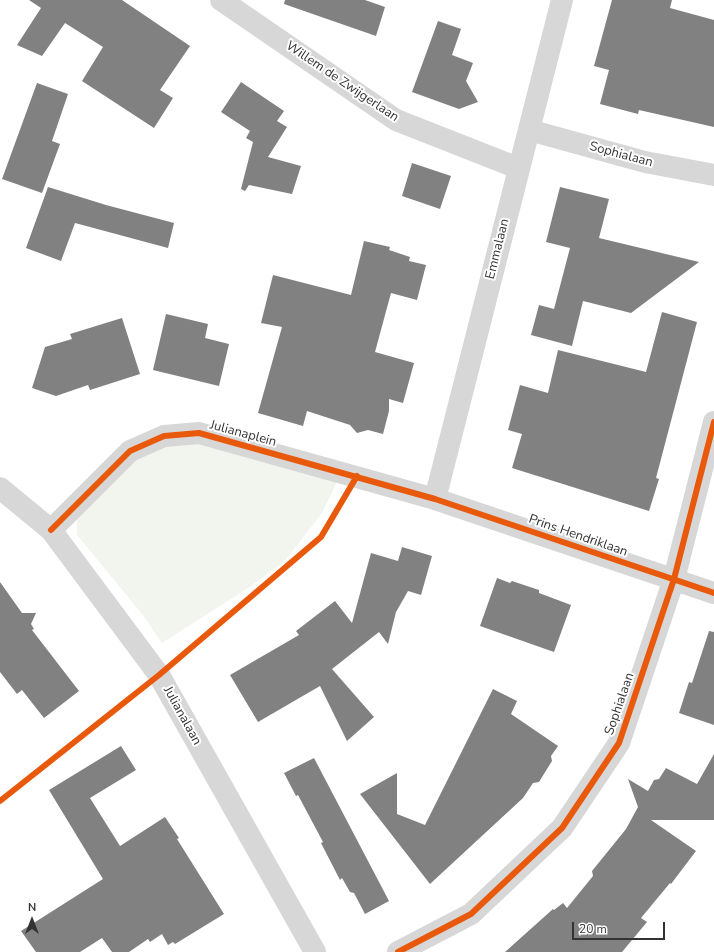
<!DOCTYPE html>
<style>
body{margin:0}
#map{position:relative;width:714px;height:952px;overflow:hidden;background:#fff;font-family:"Nunito Sans",sans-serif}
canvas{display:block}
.north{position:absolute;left:12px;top:900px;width:40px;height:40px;-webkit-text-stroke:3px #fff;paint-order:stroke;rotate:0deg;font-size:11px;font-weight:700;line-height:16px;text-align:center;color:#333}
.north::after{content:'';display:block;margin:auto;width:14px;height:18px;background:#333;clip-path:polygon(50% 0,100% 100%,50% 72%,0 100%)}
.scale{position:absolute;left:572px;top:922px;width:93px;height:18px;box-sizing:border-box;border:2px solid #333;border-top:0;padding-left:5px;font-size:12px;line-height:14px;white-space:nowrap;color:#333;-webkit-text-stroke:3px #fff;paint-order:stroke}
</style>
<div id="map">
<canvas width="714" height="952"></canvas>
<div class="north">N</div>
<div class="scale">20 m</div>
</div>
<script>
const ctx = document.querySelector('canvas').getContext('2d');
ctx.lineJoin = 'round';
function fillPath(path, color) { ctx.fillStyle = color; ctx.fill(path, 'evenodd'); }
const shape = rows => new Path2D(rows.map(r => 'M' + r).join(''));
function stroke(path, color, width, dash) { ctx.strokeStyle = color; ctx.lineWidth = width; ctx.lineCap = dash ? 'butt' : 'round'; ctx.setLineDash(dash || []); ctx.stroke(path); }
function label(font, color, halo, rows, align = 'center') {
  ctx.font = font + ' "Nunito Sans",sans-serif'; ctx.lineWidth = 4; ctx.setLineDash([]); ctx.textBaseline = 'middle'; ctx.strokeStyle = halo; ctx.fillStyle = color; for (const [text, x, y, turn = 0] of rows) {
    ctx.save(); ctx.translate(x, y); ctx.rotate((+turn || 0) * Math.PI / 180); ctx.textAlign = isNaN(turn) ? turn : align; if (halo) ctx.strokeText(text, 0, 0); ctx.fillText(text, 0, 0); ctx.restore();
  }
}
fillPath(shape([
 [158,440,196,443,337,482,322,513,284,562,248,588,162,643,143,615,77,535,77,508]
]), '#f1f5ed');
fillPath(shape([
 [29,0,122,0,190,46,160,90,173,98,154,128,82,81,103,47,65,23,42,56,17,45,41,8],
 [285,0,365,0,385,7,376,36,284,4],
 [612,0,672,0,670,8,714,20,714,127,639,110,638,114,600,104,609,70,594,66],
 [438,21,461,29,452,55,473,63,466,81,478,102,459,109,412,92],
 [241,82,284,111,277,121,287,127,268,157,301,166,292,194,249,185,245,191,241,189,253,142,246,138,250,131,221,112],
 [37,83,68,94,52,141,60,144,42,193,2,179],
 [412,163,451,176,440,209,402,196],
 [48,187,106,205,174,223,168,248,75,223,61,261,26,248],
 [560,187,609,199,599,238,699,262,631,313,583,301,572,346,531,335,539,305,554,309,570,248,546,242],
 [364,241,390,247,389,250,410,257,409,261,426,265,417,300,391,293,375,352,414,363,403,403,389,399,389,411,383,434,368,430,357,433,350,425,307,411,303,426,258,413,282,327,261,323,273,275,351,295],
 [662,312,697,322,656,478,659,479,649,511,512,468,522,434,508,430,520,385,548,393,558,350,646,372],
 [166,314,208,324,205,338,229,344,219,386,153,370],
 [122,318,140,374,90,390,88,385,56,396,32,388,45,347,72,339,70,334],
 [402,547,432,556,421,595,408,591,396,612,388,644,379,632,332,669,374,717,347,741,320,686,258,722,230,675,299,635,296,631,335,601,352,623,371,553,398,561],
 [497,578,510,583,512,581,539,590,539,593,571,605,554,652,480,626],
 [0,582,22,613,36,613,31,624,34,629,32,630,79,691,44,718,22,690,17,694,0,672],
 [709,631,714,632,714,725,679,713,689,682,692,683],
 [493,689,517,701,511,714,558,746,551,756,552,761,539,782,533,783,523,798,430,884,360,794,397,773,397,814,425,825],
 [121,746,136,770,90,798,120,846,165,817,179,838,177,839,224,914,175,944,173,942,168,945,162,934,150,942,148,939,129,952,112,952,102,938,80,952,36,952,21,931,103,879,49,790],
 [714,754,714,820,651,820,696,851,671,884,670,883,641,918,647,922,622,952,505,952,553,909,554,910,563,903,567,908,593,876,592,871,626,829,638,807,628,779,648,791,654,780,659,779,666,768,697,784],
 [314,758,389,901,365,914,354,893,350,892,342,878,340,880,321,843,323,842,298,795,296,796,284,773]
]), '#818181');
stroke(shape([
 [221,0,396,120,518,168],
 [529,130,645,162,714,175],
 [0,488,51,530,159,675,315,952],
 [435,499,562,0],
 [51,530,130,451,164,436,199,433,435,499,714,593],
 [398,952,471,914,562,828,619,743,674,579,714,422]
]), '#d7d7d7', 22);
stroke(shape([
 [51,530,130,451,164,436,199,433,435,499,714,593],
 [0,801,159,675,321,537,357,476],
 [398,952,471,914,562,828,619,743,674,579,714,422]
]), '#e8590c', 6);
label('13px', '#333', '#fff', [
 ["Willem de Zwijgerlaan",342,82,34],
 ["Sophialaan",621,155,15],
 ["Emmalaan",498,249,-76],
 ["Julianaplein",243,434,15],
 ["Prins Hendriklaan",578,536,19],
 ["Sophialaan",620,704,-71],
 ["Julianalaan",182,716,61]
]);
</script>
